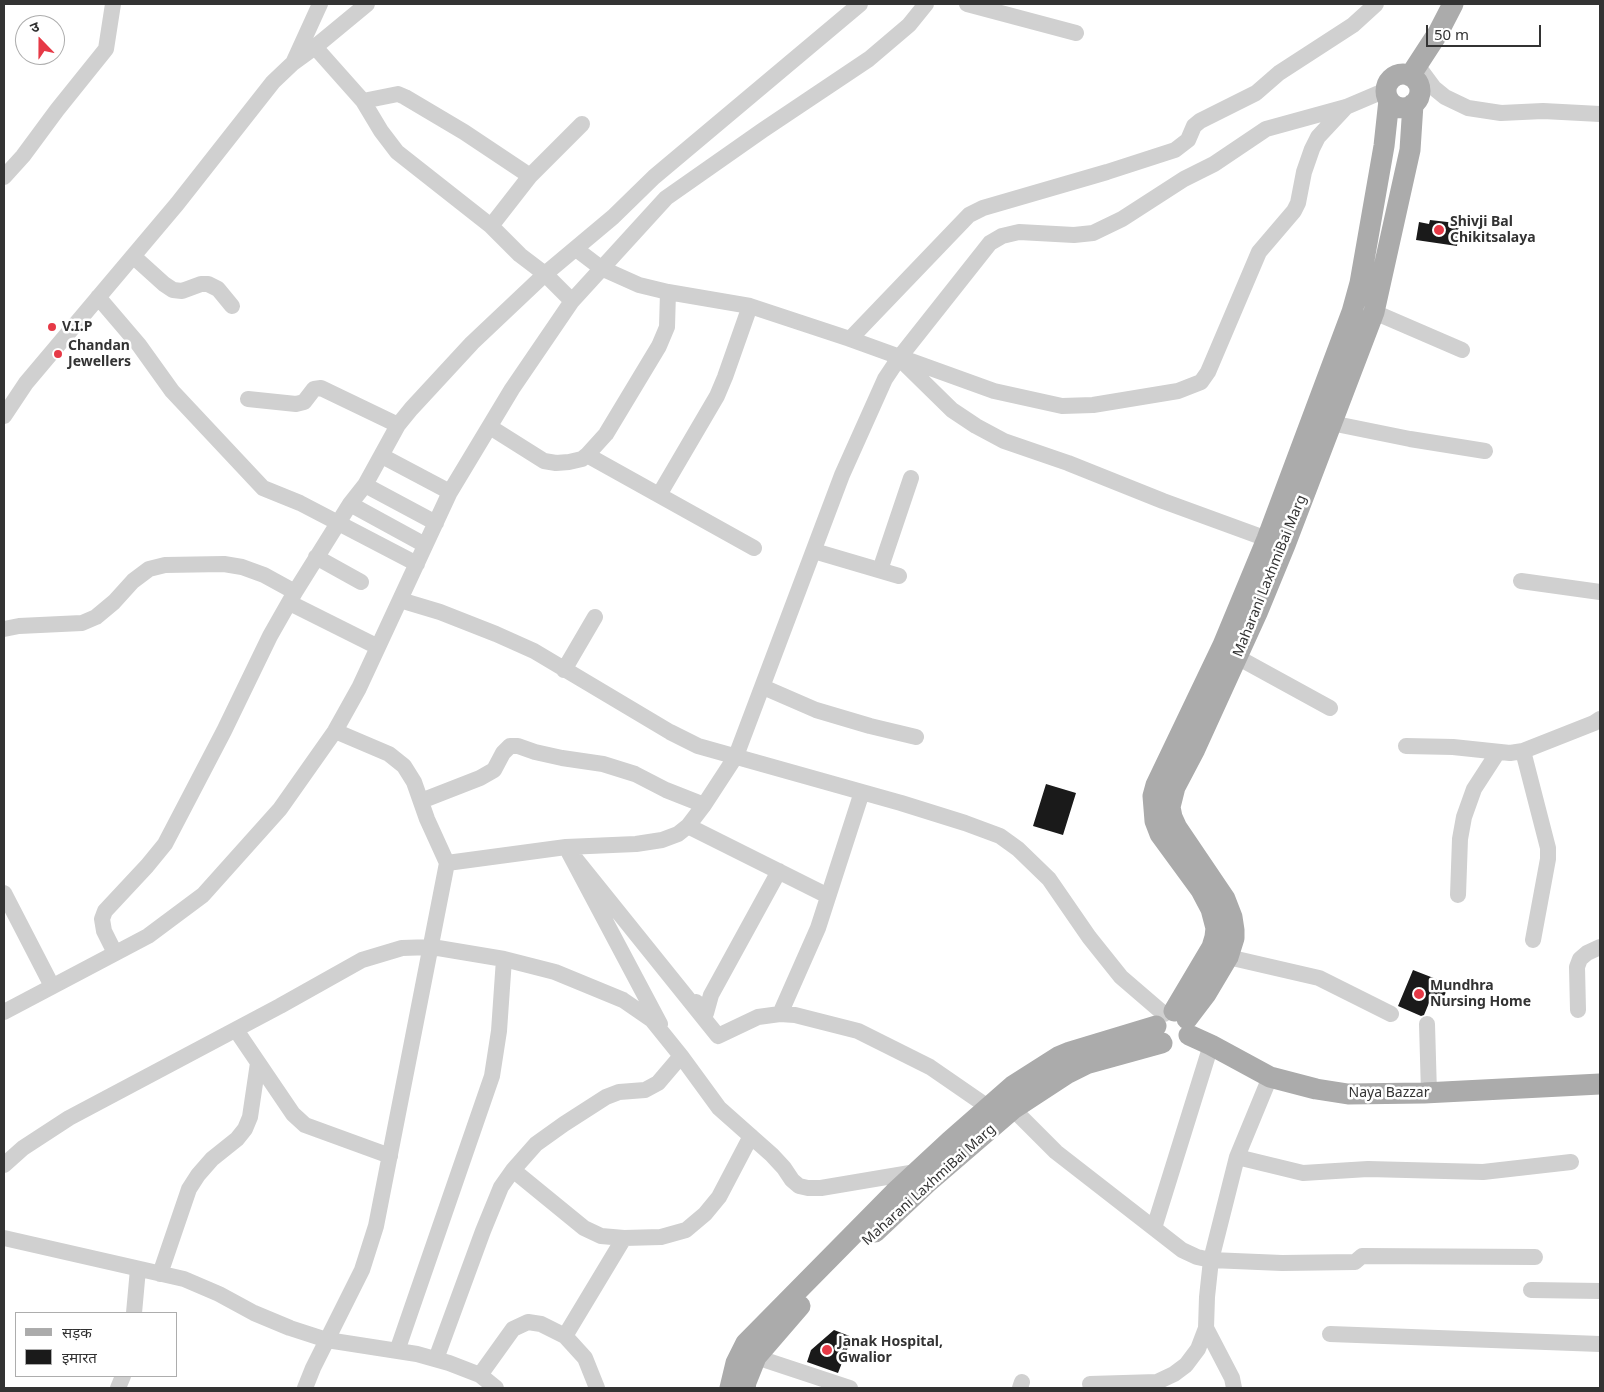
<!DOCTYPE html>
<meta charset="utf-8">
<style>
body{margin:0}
#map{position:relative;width:1604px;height:1392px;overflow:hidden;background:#fff;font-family:"Noto Sans","Noto Sans Devanagari",sans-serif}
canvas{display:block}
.frame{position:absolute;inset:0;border:5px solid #333;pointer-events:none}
.legend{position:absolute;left:15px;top:1312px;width:162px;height:65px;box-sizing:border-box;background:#fff;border:1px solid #adadad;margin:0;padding:6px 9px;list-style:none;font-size:15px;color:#333}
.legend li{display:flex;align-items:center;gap:10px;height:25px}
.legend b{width:25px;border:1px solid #adadad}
.north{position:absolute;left:15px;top:15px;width:50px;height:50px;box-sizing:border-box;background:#fff;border:1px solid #adadad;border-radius:50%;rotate:338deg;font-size:14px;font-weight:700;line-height:20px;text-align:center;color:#333}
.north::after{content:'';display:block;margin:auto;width:18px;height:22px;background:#e63946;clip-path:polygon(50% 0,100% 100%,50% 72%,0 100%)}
.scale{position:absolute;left:1426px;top:25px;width:115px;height:22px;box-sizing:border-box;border:2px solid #333;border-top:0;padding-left:6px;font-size:15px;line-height:18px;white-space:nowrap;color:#333;-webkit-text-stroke:4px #fff;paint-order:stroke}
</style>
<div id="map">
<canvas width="1604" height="1392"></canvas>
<div class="frame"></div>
<ul class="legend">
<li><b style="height:6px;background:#ababab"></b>सड़क</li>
<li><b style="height:14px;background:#1a1a1a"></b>इमारत</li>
</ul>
<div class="north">उ</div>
<div class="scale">50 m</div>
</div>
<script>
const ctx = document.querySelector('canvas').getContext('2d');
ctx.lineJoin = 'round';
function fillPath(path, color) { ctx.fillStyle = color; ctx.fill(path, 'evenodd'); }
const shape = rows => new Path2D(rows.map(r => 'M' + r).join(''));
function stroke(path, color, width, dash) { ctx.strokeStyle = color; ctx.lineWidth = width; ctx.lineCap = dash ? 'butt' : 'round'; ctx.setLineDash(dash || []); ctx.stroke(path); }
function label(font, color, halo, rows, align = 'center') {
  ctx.font = font + ' "Noto Sans",sans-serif'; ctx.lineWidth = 5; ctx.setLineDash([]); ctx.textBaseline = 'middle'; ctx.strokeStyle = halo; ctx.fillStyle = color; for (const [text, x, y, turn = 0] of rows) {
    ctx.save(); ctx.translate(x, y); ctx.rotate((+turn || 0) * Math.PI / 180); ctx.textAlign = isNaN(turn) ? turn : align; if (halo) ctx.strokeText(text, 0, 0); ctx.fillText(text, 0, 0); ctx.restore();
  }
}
fillPath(shape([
 [1430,220,1456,223,1455,227,1459,228,1457,246,1416,240,1419,222,1429,224],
 [1046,784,1076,793,1063,835,1033,826],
 [1413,970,1449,984,1440,1007,1429,1003,1424,1015,1421,1016,1398,1006],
 [834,1330,852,1337,838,1373,807,1362,811,1350]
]), '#1a1a1a');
stroke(shape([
 [967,4,1076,33],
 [315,47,363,101,381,131,397,152,491,226,520,255,545,274,572,301],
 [294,61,320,4],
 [1417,65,1434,88,1445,97,1468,108,1501,113,1543,111,1600,114],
 [363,101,398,94,405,97,464,132,530,176],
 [4,177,23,156,57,110,106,49,113,4],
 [491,226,530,176,582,124],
 [576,249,601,268,639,285,668,292,750,306,850,339,994,391,1062,406,1093,405,1178,391,1201,382,1208,372,1259,252,1294,211,1298,203,1304,172,1312,149,1318,137,1346,107],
 [133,256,164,284,173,290,182,291,201,284,208,284,218,289,232,306],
 [98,297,139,345,172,391,263,488,300,503,417,564],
 [1374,312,1462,350],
 [850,339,969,215,983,208,1107,172,1175,150,1188,140,1194,126,1200,121,1256,93,1279,73,1353,25,1376,4],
 [902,361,952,410,976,426,1004,441,1068,463,1163,501,1267,539],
 [248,399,296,404,304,402,314,389,321,388,398,425],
 [4,416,26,383,177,204,273,82,293,63,315,47,367,4],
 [1331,423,1410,439,1485,451],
 [490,427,544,461,556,463,569,462,582,459,587,455,606,434,659,346,667,327,668,292],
 [587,455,754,548],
 [382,456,450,492],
 [365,485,436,523],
 [659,495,717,396,725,377,750,306],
 [350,504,425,545],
 [814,551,899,576],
 [316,557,361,582],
 [880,570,911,478],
 [1521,581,1600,592],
 [400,600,440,612,496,634,534,651,670,732,698,746,901,803,965,823,1000,836,1018,849,1049,879,1089,937,1121,977,1164,1014],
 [290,603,378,647],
 [4,629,19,626,82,623,96,617,114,602,133,581,149,569,165,565,224,564,242,567,264,575,295,592],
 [1237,657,1330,708],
 [564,670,595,617],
 [763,687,816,710,870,726,916,737],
 [1406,746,1453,747,1510,753,1523,751,1594,723,1600,719],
 [1523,751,1548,848,1548,859,1533,940],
 [421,801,480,778,494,770,503,753,510,746,518,746,535,752,562,758,603,764,635,774,666,790,704,805],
 [688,826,828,896],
 [447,863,566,847,636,844,662,840,678,834,688,826,704,805,736,756,842,475,885,379,899,358,990,243,1002,236,1019,232,1074,235,1093,233,1122,219,1184,179,1214,164,1266,129,1346,107,1386,90],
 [4,893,52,986],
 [1458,895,1460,839,1464,817,1474,789,1498,752],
 [115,953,104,931,102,919,105,911,147,866,165,844,224,731,270,636,295,592,350,504,365,485,398,425,411,409,472,343,545,274,613,217,654,177,860,4],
 [1228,957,1319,978,1391,1014],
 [696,1002,706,1013,711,995,779,871],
 [1578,1010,1577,967,1580,959,1587,953,1600,947],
 [4,1012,148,936,203,895,280,809,335,731,359,688,450,492,512,389,572,301,666,198,763,130,869,59,909,25,926,4],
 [780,1014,818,928,862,792],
 [660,1024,566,847,718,1036,758,1017,780,1014,795,1015,858,1031,930,1067,988,1107],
 [1427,1024,1429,1093],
 [236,1030,293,1114,305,1125,390,1156],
 [1013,1109,1056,1152,1182,1250,1197,1257,1211,1260,1282,1263,1355,1262,1362,1256,1535,1257],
 [1237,1157,1303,1173,1368,1169,1483,1172,1571,1162],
 [4,1165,23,1148,69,1118,280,1006,362,960,402,948,432,947,504,959,555,972,623,1000,652,1020,681,1056,719,1108,772,1155,784,1168,792,1180,799,1186,808,1188,821,1188,916,1172],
 [513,1170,584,1228,601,1236,624,1238,661,1237,686,1230,705,1214,719,1197,751,1136],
 [1154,1228,1211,1045],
 [4,1238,184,1279,219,1294,254,1313,290,1328,327,1340,417,1354,449,1363,480,1375,496,1388],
 [160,1274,189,1189,198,1175,212,1159,237,1139,245,1129,250,1117,258,1063],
 [1531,1290,1600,1291],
 [134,1313,138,1269],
 [1330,1334,1600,1344],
 [565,1336,624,1238],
 [397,1351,492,1076,499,1031,504,959],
 [756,1357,850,1388],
 [436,1359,483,1231,501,1187,513,1170,536,1144,564,1124,606,1097,619,1092,645,1090,658,1083,681,1056],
 [480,1375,513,1329,528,1322,541,1324,565,1336,585,1358,597,1388],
 [1090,1384,1157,1382,1174,1374,1186,1365,1198,1349,1206,1328],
 [118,1388,123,1376],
 [305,1388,313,1368,362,1270,376,1226,447,863,427,819,414,782,404,766,389,754,335,731],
 [1020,1388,1022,1382],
 [1234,1388,1232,1378,1206,1328,1207,1297,1211,1260,1237,1157,1270,1077]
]), '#d0d0d0', 16);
stroke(shape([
 '1386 91a17 17 0 1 1 34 0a17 17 0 1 1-34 0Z',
 [1410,76,1438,33,1453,4],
 [1174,1011,1212,947,1215,937,1216,928,1211,909,1201,890,1160,834,1155,821,1153,796,1156,785,1223,645,1267,539,1352,312,1360,283,1384,146,1389,100],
 [1187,1019,1206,994,1228,957,1234,938,1234,930,1232,917,1225,899,1177,828,1172,817,1170,807,1175,787,1195,749,1257,613,1285,545,1374,312,1410,150,1413,104],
 [1189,1035,1211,1045,1270,1077,1316,1089,1348,1094,1424,1093,1600,1084],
 [875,1232,927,1183,1013,1109,1068,1073,1086,1064,1162,1043],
 [730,1388,736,1363,746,1343,894,1193,949,1142,1014,1085,1058,1057,1070,1052,1156,1026],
 [745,1388,746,1382,756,1357,800,1306]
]), '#ababab', 21);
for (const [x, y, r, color] of [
 [1439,230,6,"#e63946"],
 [52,327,5,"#e63946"],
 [58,354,5,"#e63946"],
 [1419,994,6,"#e63946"],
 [827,1350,6,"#e63946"]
]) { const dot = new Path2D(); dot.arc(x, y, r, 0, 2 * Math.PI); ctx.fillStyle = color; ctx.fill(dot); stroke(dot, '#fff', 2); }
label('bold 14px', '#333', '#fff', [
 ["Shivji Bal",1450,222],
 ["Chikitsalaya",1450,238],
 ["V.I.P",62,327],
 ["Chandan",68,346],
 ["Jewellers",68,362],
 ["Mundhra",1430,986],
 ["Nursing Home",1430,1002],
 ["Janak Hospital,",838,1342],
 ["Gwalior",838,1358]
], 'left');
label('14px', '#333', '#fff', [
 ["Maharani LaxhmiBai Marg",1270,576,-68],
 ["Naya Bazzar",1389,1093],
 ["Maharani LaxhmiBai Marg",929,1185,-42]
]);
</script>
